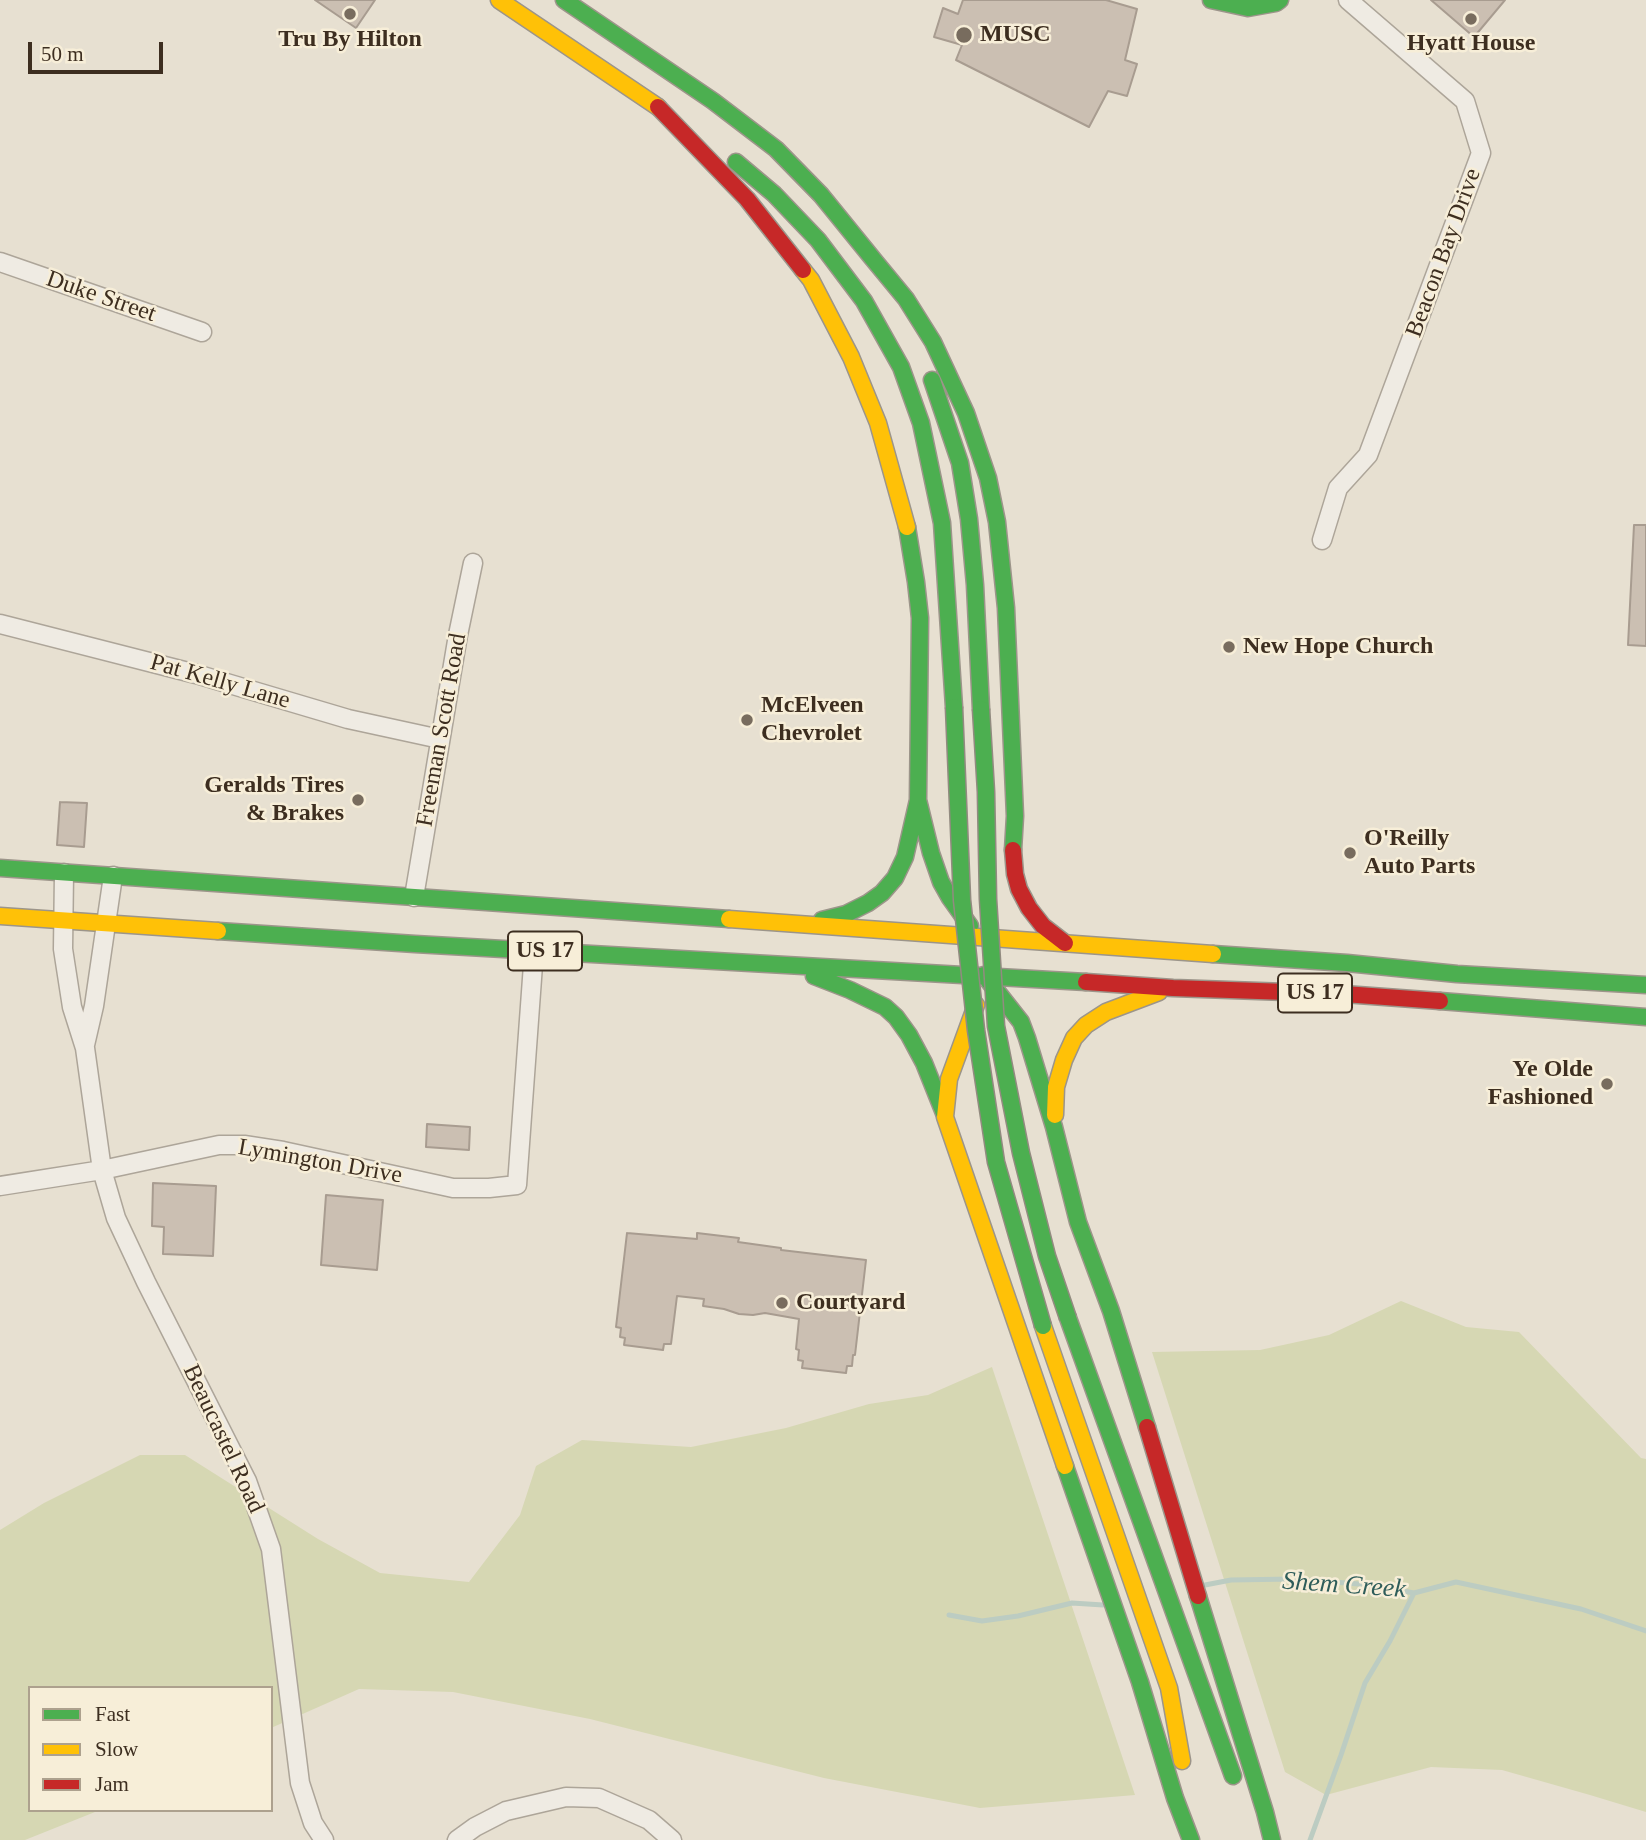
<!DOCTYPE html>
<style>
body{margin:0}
#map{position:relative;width:1646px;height:1840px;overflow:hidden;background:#e7e0d1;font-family:"Times New Roman",serif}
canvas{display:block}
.legend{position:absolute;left:28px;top:1686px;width:245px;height:126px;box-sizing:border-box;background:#f7eed8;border:2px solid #ada18e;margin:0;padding:9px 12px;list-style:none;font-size:21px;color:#3d2e20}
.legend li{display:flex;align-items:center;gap:14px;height:35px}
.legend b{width:35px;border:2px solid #ada18e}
.scale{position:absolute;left:28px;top:42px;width:135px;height:32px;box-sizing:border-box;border:4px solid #3d2e20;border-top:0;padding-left:9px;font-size:21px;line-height:24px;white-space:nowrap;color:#3d2e20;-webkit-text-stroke:5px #f7eed8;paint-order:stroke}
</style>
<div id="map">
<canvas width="1646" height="1840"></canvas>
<ul class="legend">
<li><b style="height:9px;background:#4caf50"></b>Fast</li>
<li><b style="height:9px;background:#ffc107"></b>Slow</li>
<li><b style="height:9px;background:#c62828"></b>Jam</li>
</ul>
<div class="scale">50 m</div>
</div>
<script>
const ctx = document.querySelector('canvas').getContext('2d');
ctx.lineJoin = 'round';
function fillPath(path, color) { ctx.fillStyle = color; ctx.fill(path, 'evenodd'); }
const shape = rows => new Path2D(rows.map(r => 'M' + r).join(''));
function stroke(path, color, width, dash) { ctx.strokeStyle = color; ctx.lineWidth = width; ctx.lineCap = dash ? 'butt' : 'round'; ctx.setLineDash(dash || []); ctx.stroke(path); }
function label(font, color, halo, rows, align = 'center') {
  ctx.font = font + ' "Times New Roman",serif'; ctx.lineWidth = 5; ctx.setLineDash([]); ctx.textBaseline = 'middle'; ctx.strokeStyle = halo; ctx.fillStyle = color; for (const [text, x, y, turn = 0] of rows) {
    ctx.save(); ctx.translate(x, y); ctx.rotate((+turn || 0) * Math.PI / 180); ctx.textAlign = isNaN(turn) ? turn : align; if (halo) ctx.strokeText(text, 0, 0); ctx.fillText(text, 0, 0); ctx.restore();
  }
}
fillPath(shape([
 [1401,1301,1466,1327,1519,1332,1641,1458,1646,1459,1646,1812,1590,1795,1502,1770,1431,1767,1326,1795,1285,1772,1152,1352,1260,1350,1329,1335],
 [992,1367,1135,1795,980,1808,824,1778,590,1719,453,1692,359,1689,271,1728,271,1688,30,1688,30,1810,100,1810,25,1840,0,1840,0,1530,44,1503,140,1455,185,1455,318,1539,380,1573,469,1582,520,1515,536,1466,582,1440,691,1447,786,1428,869,1404,928,1395]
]), '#d6d7b3');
stroke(shape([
 [1205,1585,1231,1580,1293,1579,1372,1585,1414,1593,1456,1582,1581,1609,1646,1631],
 [949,1615,982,1621,1018,1616,1072,1603,1103,1605],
 [1310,1840,1341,1755,1365,1683,1390,1641,1414,1593]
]), '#bcccc2', 5);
const building = shape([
 [315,0,375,0,356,28,315,0],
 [963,0,1106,0,1137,9,1125,60,1137,64,1127,96,1108,91,1089,127,956,60,962,45,934,37,943,8,958,14,963,0],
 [1431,0,1505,0,1474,37,1431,0],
 [1634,525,1646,525,1646,646,1628,645,1634,525],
 [60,802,87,803,84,847,57,845,60,802],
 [427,1124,470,1127,469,1150,426,1147,427,1124],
 [153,1183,216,1186,213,1256,163,1254,164,1227,152,1226,153,1183],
 [326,1195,383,1200,377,1270,321,1265,326,1195],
 [627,1233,697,1239,697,1233,739,1238,738,1242,781,1248,781,1250,866,1260,855,1355,853,1355,852,1366,847,1366,846,1373,802,1368,803,1361,798,1360,799,1350,796,1349,799,1319,765,1313,753,1315,739,1314,724,1309,703,1306,704,1299,677,1296,671,1344,664,1344,663,1350,624,1345,625,1338,620,1337,621,1328,616,1327,627,1233]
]);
fillPath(building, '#cbbfb2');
stroke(building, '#a89c90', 2);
const street = shape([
 [0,262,202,332],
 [1322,540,1338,488,1368,455,1481,153,1465,101,1348,0],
 [0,624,196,674,348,719,440,739],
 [64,873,63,949,72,1007,85,1048,102,1170,116,1218,146,1282,247,1481,271,1549,300,1783,313,1823,324,1840],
 [414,897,458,635,473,563],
 [85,1045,94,1006,113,876],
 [0,1186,102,1170,219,1145,244,1145,283,1151,453,1188,489,1188,517,1185,534,951],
 [457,1840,475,1827,506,1811,566,1797,599,1798,649,1820,672,1840]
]);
const fast = shape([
 [564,0,713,101,776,149,821,195,873,259],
 [1211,0,1248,8,1276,3,1280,0],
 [736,162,774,194,818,240,864,301,901,367,921,423,942,523,954,707],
 [873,259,906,299,933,342,966,413,988,478,997,522,1006,608,1015,816,1013,850],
 [932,380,960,463,969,519,975,585,981,709],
 [918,800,931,853,941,882,950,898,970,926],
 [0,868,729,919],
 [822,920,846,914,868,903,882,893,895,878,905,857,918,800,920,618,916,582,907,527],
 [218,931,415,944,1086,982],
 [1213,954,1347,963,1457,974,1646,985],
 [984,975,1021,1022,1027,1038,1054,1127,1078,1222,1111,1311,1147,1427],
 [814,976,850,990,885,1007,896,1017,909,1035,924,1063,944,1113],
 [1440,1001,1646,1017],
 [1068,1318,1233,1776],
 [1065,1466,1140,1682,1175,1798,1191,1840],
 [1198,1596,1265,1812,1272,1840]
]);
const slow = shape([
 [499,0,658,107],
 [803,270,811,280,851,357,878,423,907,527],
 [0,916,218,931],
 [729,919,1213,954],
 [976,1005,949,1079,945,1117,1065,1466],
 [1055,1115,1056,1087,1064,1060,1074,1038,1086,1025,1106,1012,1159,992],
 [1043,1326,1169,1688,1182,1761]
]);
const jam = shape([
 [658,107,747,199,803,270],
 [1013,850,1015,874,1019,889,1029,908,1043,926,1065,943],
 [1086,982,1173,988,1344,994,1440,1001],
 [1147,1427,1198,1596]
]);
stroke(street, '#ada599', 21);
stroke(fast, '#9c958a', 19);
stroke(slow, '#9c958a', 19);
stroke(jam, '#9c958a', 19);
stroke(street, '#efebe3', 18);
stroke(fast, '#4caf50', 16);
stroke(slow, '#ffc107', 16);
stroke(jam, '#c62828', 16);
const fastBridge = shape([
 [954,707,962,900,976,1030,996,1162,1043,1326],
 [981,709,986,792,988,899,996,1026,1021,1153,1047,1256,1068,1318]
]);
stroke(fastBridge, '#928b80', 19, []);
stroke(fastBridge, '#4caf50', 16);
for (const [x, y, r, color] of [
 [350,14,7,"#786c5e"],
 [1471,19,7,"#786c5e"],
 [964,35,9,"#786c5e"],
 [1229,647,7,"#786c5e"],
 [747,720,7,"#786c5e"],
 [358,800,7,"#786c5e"],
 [1350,853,7,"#786c5e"],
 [1607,1084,7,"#786c5e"],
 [782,1303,7,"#786c5e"]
]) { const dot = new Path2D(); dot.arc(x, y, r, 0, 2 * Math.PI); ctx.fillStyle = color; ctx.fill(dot); stroke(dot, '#f7eed8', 2.5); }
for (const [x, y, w] of [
 [545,951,74],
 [1315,993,74]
]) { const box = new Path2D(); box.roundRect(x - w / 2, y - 19.5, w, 39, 5); ctx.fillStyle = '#f7eed8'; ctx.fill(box); stroke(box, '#3d2e20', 2); }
label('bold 23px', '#3d2e20', null, [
 ["US 17",545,951],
 ["US 17",1315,993]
]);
label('bold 24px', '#3d2e20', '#f7eed8', [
 ["MUSC",980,35],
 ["Tru By Hilton",350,40,"center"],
 ["Hyatt House",1471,44,"center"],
 ["New Hope Church",1243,647],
 ["McElveen",761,706],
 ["Chevrolet",761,734],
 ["Geralds Tires",344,786,"right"],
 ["& Brakes",344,814,"right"],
 ["O'Reilly",1364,839],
 ["Auto Parts",1364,867],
 ["Ye Olde",1593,1070,"right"],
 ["Fashioned",1593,1098,"right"],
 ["Courtyard",796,1303]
], 'left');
label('24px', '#3d2e20', '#f7eed8', [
 ["Beacon Bay Drive",1444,253,-70],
 ["Duke Street",101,297,19],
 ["Pat Kelly Lane",220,682,16],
 ["Freeman Scott Road",442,730,-80],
 ["Lymington Drive",320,1162,10],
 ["Beaucastel Road",223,1439,65]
]);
label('italic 26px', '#2f5d5a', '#f7eed8', [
 ["Shem Creek",1344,1586,4]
]);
</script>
